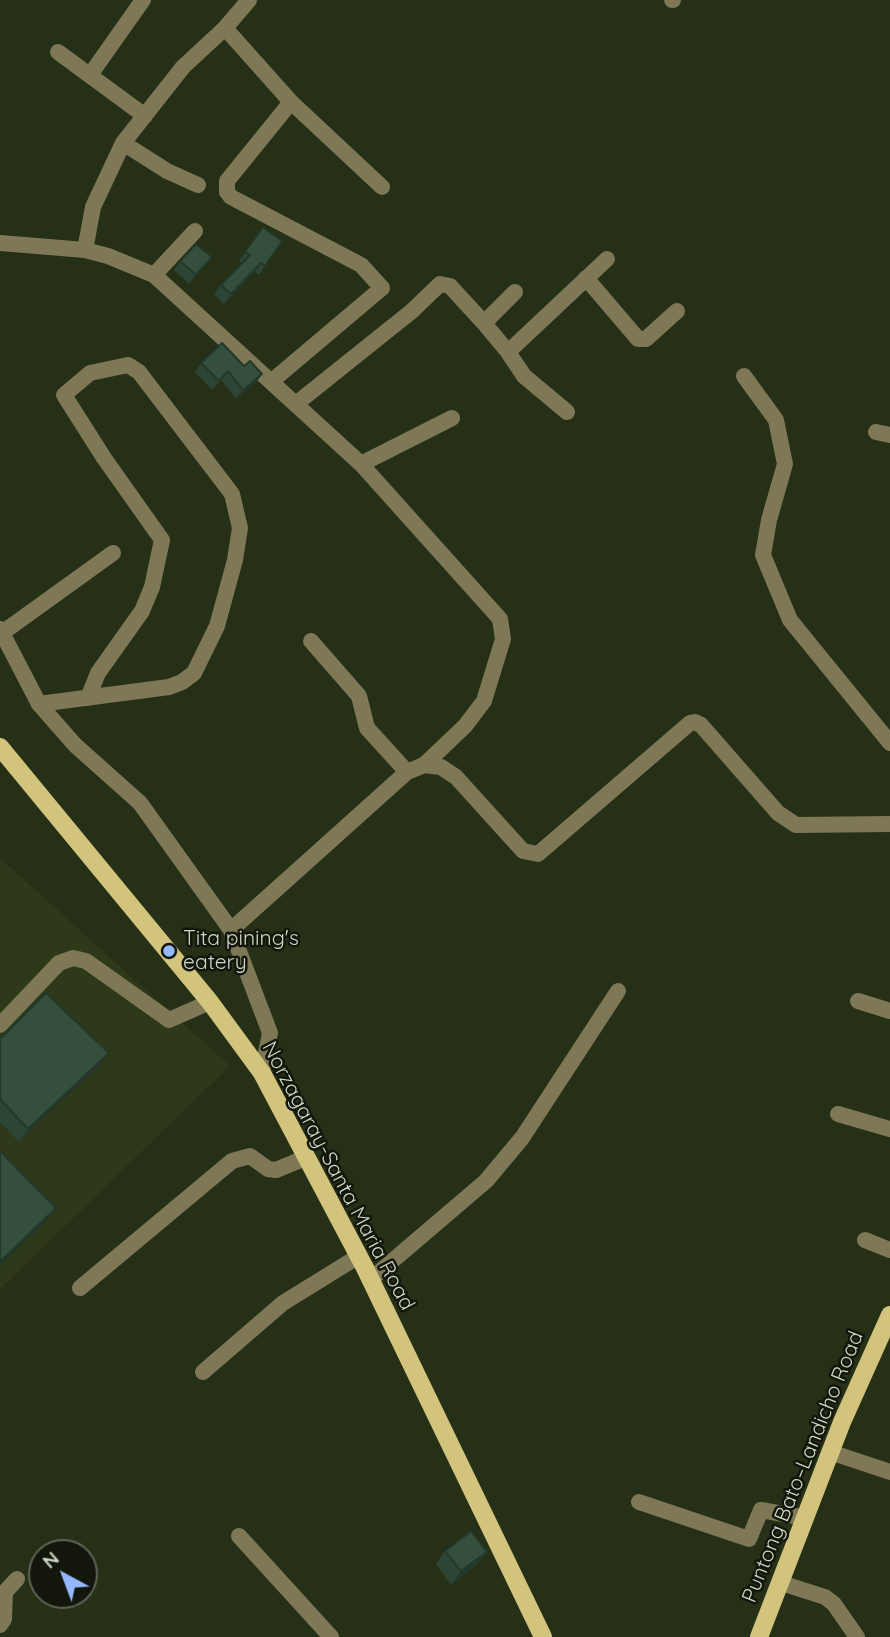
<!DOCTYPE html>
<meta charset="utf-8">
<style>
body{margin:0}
#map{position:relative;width:890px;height:1637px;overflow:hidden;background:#263016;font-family:Quicksand,sans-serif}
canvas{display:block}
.north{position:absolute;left:28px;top:1539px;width:70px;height:70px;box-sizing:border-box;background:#12160b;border:2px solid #5e6356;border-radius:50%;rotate:319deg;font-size:19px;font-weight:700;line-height:28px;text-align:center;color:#cfd6c6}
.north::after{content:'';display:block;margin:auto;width:24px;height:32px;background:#94b7fd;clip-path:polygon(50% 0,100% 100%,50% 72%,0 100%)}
</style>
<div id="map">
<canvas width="890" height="1637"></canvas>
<div class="north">N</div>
</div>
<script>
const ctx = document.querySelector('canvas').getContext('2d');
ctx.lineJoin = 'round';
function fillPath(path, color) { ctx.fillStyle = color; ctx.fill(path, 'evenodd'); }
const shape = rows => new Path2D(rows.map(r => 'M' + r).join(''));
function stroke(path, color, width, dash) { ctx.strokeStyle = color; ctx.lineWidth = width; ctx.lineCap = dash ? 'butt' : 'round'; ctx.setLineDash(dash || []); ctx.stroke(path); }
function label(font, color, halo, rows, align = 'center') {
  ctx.font = font + ' Quicksand,sans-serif'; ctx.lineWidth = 5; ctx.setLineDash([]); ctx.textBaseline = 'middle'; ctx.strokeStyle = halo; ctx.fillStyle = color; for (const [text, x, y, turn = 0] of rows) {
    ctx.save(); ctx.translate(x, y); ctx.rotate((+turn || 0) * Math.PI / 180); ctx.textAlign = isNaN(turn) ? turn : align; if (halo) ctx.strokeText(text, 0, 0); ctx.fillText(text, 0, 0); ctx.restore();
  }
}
fillPath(shape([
 [0,858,230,1066,0,1289]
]), '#2d3918');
stroke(shape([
 [672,0,673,0],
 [225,28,291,102],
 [58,52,145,116],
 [90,75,143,0],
 [123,143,167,171,198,185],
 [0,243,85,250,108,256,154,275,361,464,500,619,503,639,484,701,465,726,424,765],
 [85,250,93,207,123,143,183,67,225,28,249,0],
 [154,275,195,231],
 [586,278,638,339,646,339,677,311],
 [484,323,508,352,607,259],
 [508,352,524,376,567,412],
 [744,376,776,420,785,464,769,520,763,555,790,620,890,743],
 [272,381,382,288,361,265,231,197,227,192,227,181,291,102,382,187],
 [297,403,412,311,440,284,450,286,484,323,515,292],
 [876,432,890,435],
 [361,464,452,418],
 [0,629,39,704,75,745,140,803,231,930,270,1033,262,1073],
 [2,633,113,553],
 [39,704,169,687,182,682,194,673,217,626,235,560,240,528,232,494,139,372,128,365,90,373,64,395,104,458,162,540,152,587,142,611,98,673,88,698],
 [407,772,424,765,441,767,456,777,523,851,538,854,690,723,695,722,701,725,778,813,796,825,890,824],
 [231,930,407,772,367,728,359,696,311,641],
 [858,1001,890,1011],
 [0,1025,59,963,73,958,86,961,169,1020,210,1002],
 [838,1114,890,1129],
 [865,1240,890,1250],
 [370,1280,486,1181,522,1138,618,991],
 [80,1288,232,1161,250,1156,268,1169,276,1170,305,1158],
 [203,1372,283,1303,359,1256],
 [830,1452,890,1472],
 [639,1502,749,1539,761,1510,806,1518],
 [239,1536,331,1637],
 [781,1583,825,1597,834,1604,857,1637],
 [0,1625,4,1619,5,1592,17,1579]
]), '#7e7857', 16);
stroke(shape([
 [0,747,210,1002,262,1073,365,1268,543,1637],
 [759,1637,842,1422,890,1315]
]), '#d2c47d', 18);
fillPath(shape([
 [263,227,282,241,259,275,255,272,224,304,214,294,221,285,242,263,239,261],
 [180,261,205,266,189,284,174,270],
 [201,363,244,366,256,383,236,399,221,380,212,390,195,372],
 [0,1039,109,1053,99,1066,19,1142,0,1122],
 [445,1551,487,1552,477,1565,451,1585,436,1564]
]), '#2d4534');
fillPath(shape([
 [212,257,205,266,189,284,196,275],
 [261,263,255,272,224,304,231,294],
 [262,374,256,383,236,399,243,390],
 [109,1053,99,1066,19,1142,28,1129],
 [56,1208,46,1222,0,1267,0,1262],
 [487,1552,477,1565,451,1585,461,1571]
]), '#24382a');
const building = shape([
 [263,227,282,241,265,266,261,263,231,294,221,285,250,255,245,252,263,227],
 [196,244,212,257,196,275,180,261,196,244],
 [222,343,244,366,250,361,262,374,243,390,228,371,219,381,201,363,222,343],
 [46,993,109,1053,28,1129,0,1099,0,1039,46,993],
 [0,1151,56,1208,0,1262,0,1151],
 [471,1531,487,1552,461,1571,445,1551,471,1531]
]);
fillPath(building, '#34503c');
stroke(building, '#24382a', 2);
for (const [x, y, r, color] of [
 [169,951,7,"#94b7fd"]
]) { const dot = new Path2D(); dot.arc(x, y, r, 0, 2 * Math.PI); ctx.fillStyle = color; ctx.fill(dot); stroke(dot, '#12160b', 2.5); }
label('21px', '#cfd6c6', '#12160b', [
 ["Tita pining's",183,939],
 ["eatery",183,963]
], 'left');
label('21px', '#cfd6c6', '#12160b', [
 ["Norzagaray-Santa Maria Road",338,1176,62],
 ["Puntong Bato–Landicho Road",803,1467,-68]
]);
</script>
